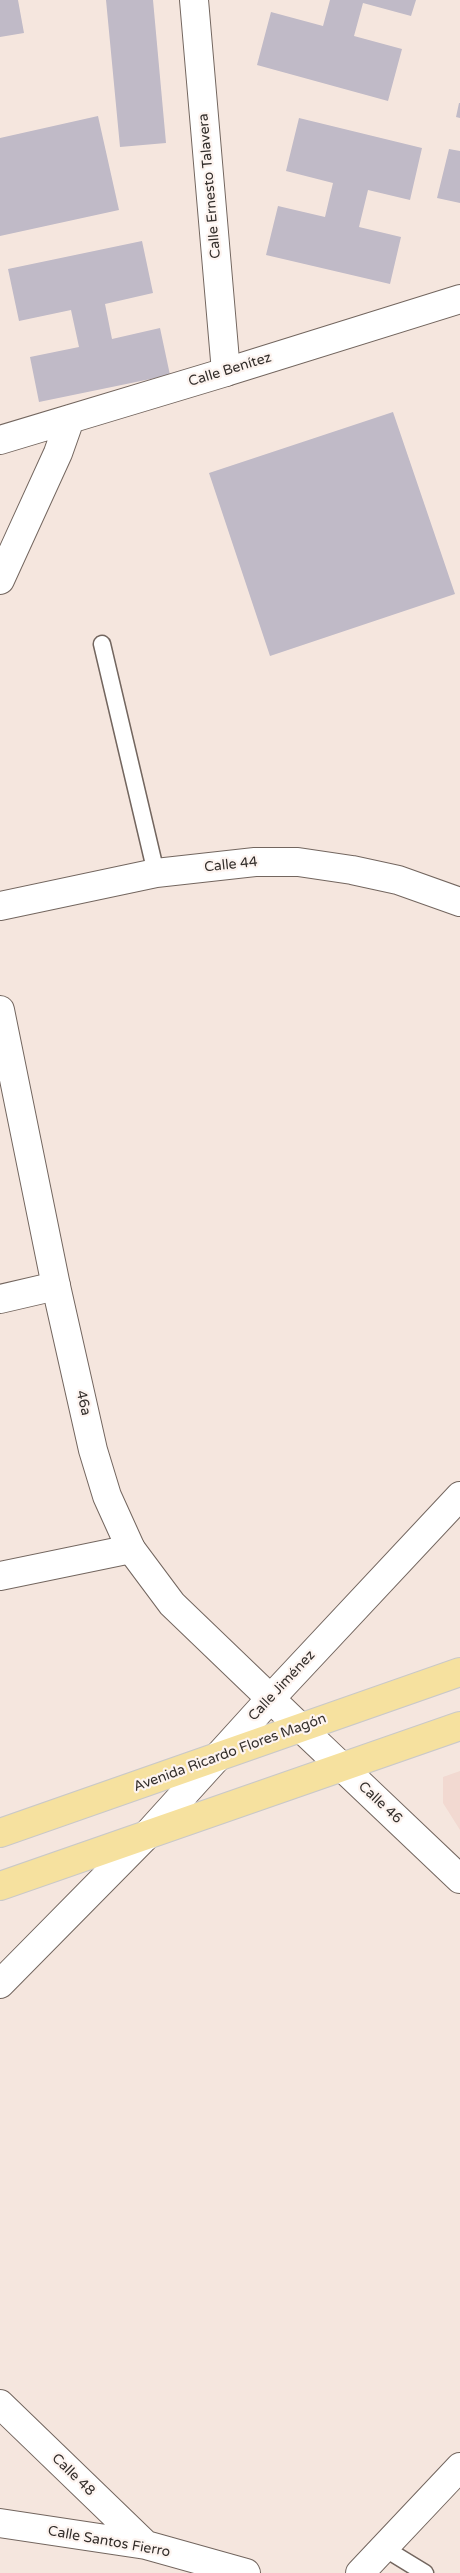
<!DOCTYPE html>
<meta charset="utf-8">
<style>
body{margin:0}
canvas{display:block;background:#f5e6de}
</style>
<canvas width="460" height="2573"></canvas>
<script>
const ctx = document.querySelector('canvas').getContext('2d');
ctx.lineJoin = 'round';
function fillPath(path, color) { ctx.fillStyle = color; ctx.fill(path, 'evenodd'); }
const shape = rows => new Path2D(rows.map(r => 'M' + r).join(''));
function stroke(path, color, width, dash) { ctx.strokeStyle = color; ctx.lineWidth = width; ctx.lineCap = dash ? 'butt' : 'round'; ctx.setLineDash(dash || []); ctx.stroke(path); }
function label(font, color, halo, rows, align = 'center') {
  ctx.font = font + ' "Varela Round",sans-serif'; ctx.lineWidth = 4.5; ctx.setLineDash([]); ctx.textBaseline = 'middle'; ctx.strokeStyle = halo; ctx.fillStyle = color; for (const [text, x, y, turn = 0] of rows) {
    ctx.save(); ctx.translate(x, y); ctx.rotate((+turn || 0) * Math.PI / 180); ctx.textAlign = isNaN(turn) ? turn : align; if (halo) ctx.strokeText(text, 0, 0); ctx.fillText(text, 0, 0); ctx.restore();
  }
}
fillPath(shape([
 [460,1771,460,1830,443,1803,443,1777]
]), '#f2d9d1');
fillPath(shape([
 [0,0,18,0,24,33,0,37],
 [106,0,153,0,166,143,120,147],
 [330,0,416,0,411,16,363,3,354,36,402,49,388,101,257,65,271,12,323,26],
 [459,103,460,103,460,118,456,117],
 [98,116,119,210,0,236,0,138],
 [299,118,422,148,410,200,368,190,359,227,401,237,390,284,266,255,278,206,325,217,333,183,286,171],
 [449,149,460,151,460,203,437,198],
 [142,241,153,293,105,304,112,339,160,328,170,375,39,402,30,357,79,347,71,310,19,321,8,269],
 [393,412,455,594,270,656,209,473]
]), '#c0bac7');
const service = shape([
 [102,644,156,873],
 [384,2548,425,2573]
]);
const minor = shape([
 [226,372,460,299],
 [0,906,156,873,255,862,298,862,352,870,398,880,460,902],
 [0,1299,56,1286],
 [0,1576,131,1549],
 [0,1984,145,1837,271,1698,460,1496],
 [0,2404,146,2545],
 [0,2523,146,2545,246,2573],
 [360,2573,460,2467]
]);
const tertiary = shape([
 [0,440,226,372,194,0],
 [0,580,58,453,70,419],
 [0,1010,56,1286,93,1450,107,1496,131,1549,172,1604,300,1727]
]);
const secondary = shape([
 [300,1727,460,1879]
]);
const primary = shape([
 [0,1833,460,1672],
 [0,1886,460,1726]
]);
stroke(service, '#73665f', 19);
stroke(minor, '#73665f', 30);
stroke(tertiary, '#73665f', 30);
stroke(secondary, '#73665f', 30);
stroke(primary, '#cac9c8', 30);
stroke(service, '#fff', 16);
stroke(minor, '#fff', 28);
stroke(tertiary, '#fff', 28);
stroke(secondary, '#fff', 28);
stroke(primary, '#f6e19f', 28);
label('14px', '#332e2b', '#fdf4f0', [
 ["Calle Ernesto Talavera",210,186,-95],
 ["Calle Benítez",230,370,-17],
 ["Calle 44",231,865,-6],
 ["46a",83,1403,77],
 ["Calle Jiménez",282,1686,-47],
 ["Avenida Ricardo Flores Magón",230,1753,-20],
 ["Calle 46",380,1803,43],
 ["Calle 48",73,2475,44],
 ["Calle Santos Fierro",109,2542,10]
]);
</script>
